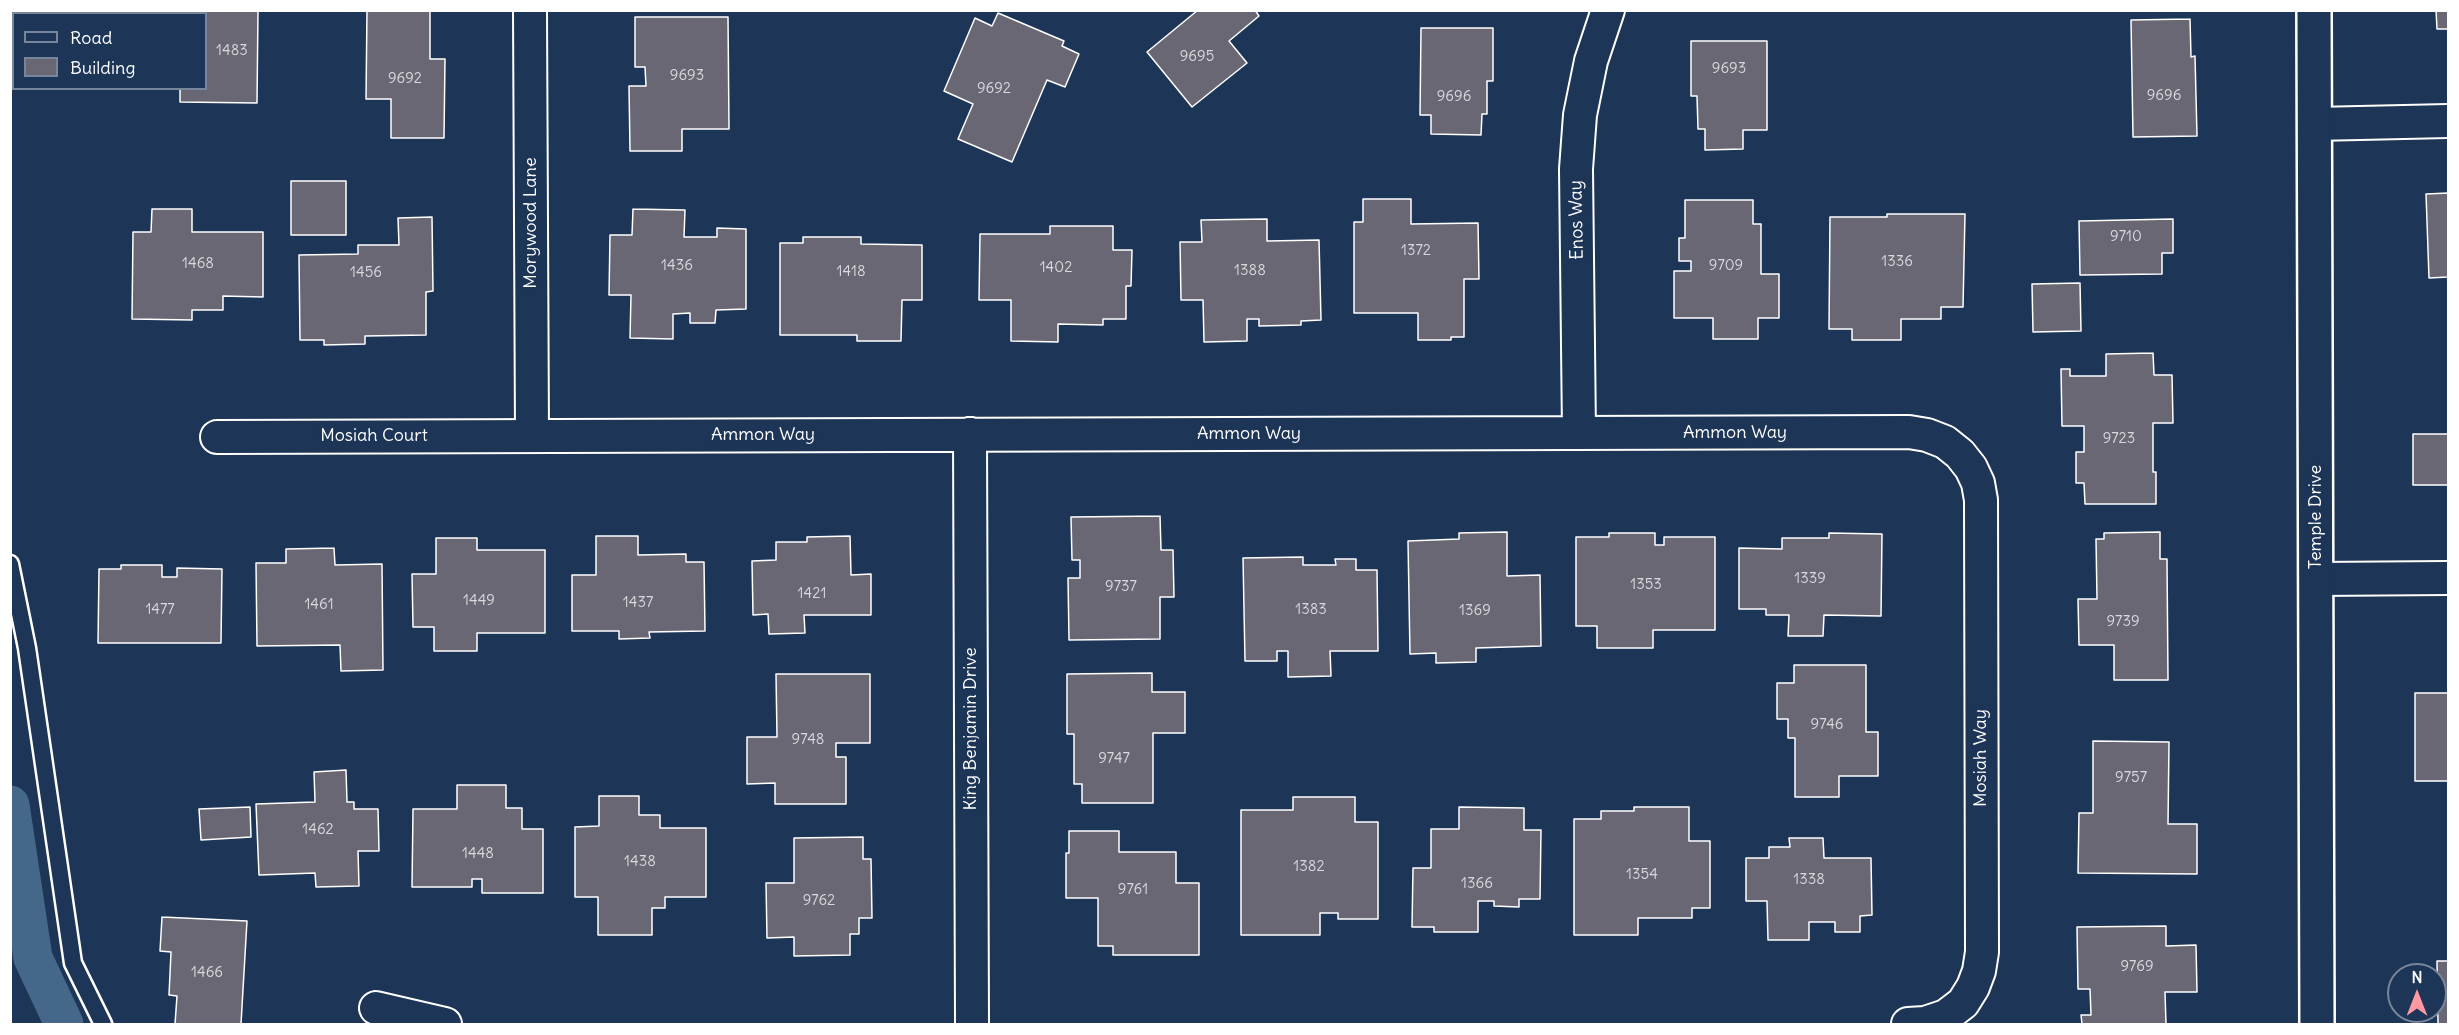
<!DOCTYPE html>
<style>
body{margin:0}
#map{position:relative;width:2459px;height:1035px;overflow:hidden;background:#1d3557;font-family:Delius,sans-serif}
canvas{display:block}
.frame{position:absolute;inset:0;border:12px solid #fff;pointer-events:none}
.legend{position:absolute;left:12px;top:12px;width:195px;height:78px;box-sizing:border-box;background:#1d3557;border:2px solid #77869a;margin:0;padding:8px 10px;list-style:none;font-size:18px;color:#fff}
.legend li{display:flex;align-items:center;gap:12px;height:30px}
.legend b{width:30px;border:2px solid #77869a}
.north{position:absolute;left:2387px;top:963px;width:60px;height:60px;box-sizing:border-box;background:#1d3557;border:2px solid #77869a;border-radius:50%;rotate:0deg;font-size:16px;font-weight:700;line-height:24px;text-align:center;color:#fff}
.north::after{content:'';display:block;margin:auto;width:21px;height:27px;background:#ff9aa2;clip-path:polygon(50% 0,100% 100%,50% 72%,0 100%)}
</style>
<div id="map">
<canvas width="2459" height="1035"></canvas>
<div class="frame"></div>
<ul class="legend">
<li><b style="height:8px;background:#1d3557"></b>Road</li>
<li><b style="height:16px;background:#6a6774"></b>Building</li>
</ul>
<div class="north">N</div>
</div>
<script>
const ctx = document.querySelector('canvas').getContext('2d');
ctx.lineJoin = 'round';
const shape = rows => new Path2D(rows.map(r => 'M' + r).join(''));
function stroke(path, color, width, dash) { ctx.strokeStyle = color; ctx.lineWidth = width; ctx.lineCap = dash ? 'butt' : 'round'; ctx.setLineDash(dash || []); ctx.stroke(path); }
function fillPath(path, color) { ctx.fillStyle = color; ctx.fill(path, 'evenodd'); }
function label(font, color, halo, rows, align = 'center') {
  ctx.font = font + ' Delius,sans-serif'; ctx.lineWidth = 5; ctx.setLineDash([]); ctx.textBaseline = 'middle'; ctx.strokeStyle = halo; ctx.fillStyle = color; for (const [text, x, y, turn = 0] of rows) {
    ctx.save(); ctx.translate(x, y); ctx.rotate((+turn || 0) * Math.PI / 180); ctx.textAlign = isNaN(turn) ? turn : align; if (halo) ctx.strokeText(text, 0, 0); ctx.fillText(text, 0, 0); ctx.restore();
  }
}
stroke(shape([
 [10,805,33,958,64,1024]
]), '#44678a', 39);
const building = shape([
 [10,10,16,14,14,14,14,38,10,41,10,10],
 [124,10,258,10,257,103,180,102,180,88,206,88,206,14,124,14,124,10],
 [367,10,430,10,430,59,445,59,444,138,391,138,391,99,366,99,367,10],
 [1198,10,1255,10,1259,16,1229,41,1247,63,1192,107,1147,52,1198,10],
 [2436,10,2448,10,2448,29,2437,29,2436,10],
 [998,13,1064,41,1062,46,1079,54,1065,87,1047,80,1012,162,958,139,973,104,944,91,975,18,992,26,998,13],
 [635,17,728,17,729,129,682,129,682,151,630,151,629,86,646,86,645,67,635,67,635,17],
 [2190,19,2191,57,2195,56,2197,136,2133,137,2131,20,2190,19],
 [1421,28,1493,28,1493,81,1487,81,1487,114,1482,114,1481,135,1431,134,1431,115,1420,115,1421,28],
 [1691,41,1767,41,1767,130,1743,130,1743,149,1705,150,1705,129,1698,129,1697,96,1691,96,1691,41],
 [291,181,346,181,346,235,291,235,291,181],
 [2448,193,2448,277,2429,278,2426,194,2448,193],
 [1363,199,1411,199,1411,224,1478,223,1479,279,1464,279,1464,337,1451,337,1451,340,1418,340,1418,313,1354,313,1354,222,1363,222,1363,199],
 [1685,200,1753,200,1753,224,1761,224,1761,274,1779,274,1779,318,1758,318,1758,339,1713,339,1713,318,1674,318,1674,271,1691,271,1691,261,1679,261,1679,238,1685,238,1685,200],
 [152,209,192,209,192,232,263,232,263,297,223,296,223,310,192,310,192,320,132,319,133,232,151,232,152,209],
 [633,209,685,210,684,237,717,237,717,228,746,229,746,309,716,310,715,323,690,323,690,313,673,314,673,339,630,338,631,295,609,295,610,235,632,235,633,209],
 [1887,214,1965,214,1963,307,1941,307,1941,319,1901,319,1901,340,1852,340,1852,329,1829,329,1830,217,1887,217,1887,214],
 [432,217,433,291,426,292,426,335,365,336,365,344,324,345,324,340,300,340,299,255,358,254,358,245,399,245,398,218,432,217],
 [1267,219,1267,241,1319,240,1321,320,1301,321,1301,325,1259,326,1259,319,1247,319,1247,341,1204,342,1203,300,1181,300,1180,242,1202,242,1201,220,1267,219],
 [2173,219,2173,253,2162,253,2162,274,2080,275,2079,221,2173,219],
 [1050,226,1113,226,1113,250,1132,250,1131,286,1126,286,1126,319,1103,319,1103,325,1058,324,1058,342,1011,341,1011,300,979,300,980,234,1050,234,1050,226],
 [803,237,861,237,861,244,922,245,922,300,902,300,901,341,857,341,857,335,780,335,780,243,803,243,803,237],
 [2080,283,2081,331,2033,332,2032,284,2080,283],
 [2153,353,2154,375,2172,375,2173,423,2153,423,2153,472,2156,472,2156,504,2085,504,2084,483,2076,483,2076,452,2084,452,2084,426,2062,426,2061,369,2070,369,2070,376,2106,376,2106,354,2153,353],
 [2413,434,2448,434,2448,485,2413,485,2413,434],
 [1160,516,1161,550,1173,550,1174,597,1160,597,1160,639,1069,640,1068,578,1080,578,1080,560,1072,560,1071,517,1160,516],
 [1507,532,1507,576,1540,575,1541,646,1476,648,1476,662,1436,663,1436,653,1410,654,1408,541,1459,539,1459,533,1507,532],
 [2160,532,2160,559,2167,559,2168,680,2114,680,2114,645,2079,645,2078,599,2097,599,2096,539,2104,539,2104,533,2160,532],
 [1609,533,1655,533,1655,545,1664,545,1664,537,1715,537,1715,630,1653,630,1653,648,1597,648,1597,626,1576,626,1576,537,1609,537,1609,533],
 [1829,533,1882,534,1881,616,1824,615,1823,636,1788,636,1789,615,1766,615,1766,609,1739,609,1739,548,1782,549,1782,538,1829,538,1829,533],
 [596,536,638,536,638,555,686,554,686,562,704,562,705,631,649,632,650,638,619,639,619,631,572,631,572,575,596,575,596,536],
 [850,536,851,575,871,574,871,615,804,615,805,633,769,634,768,614,753,615,752,561,776,560,776,542,807,542,807,537,850,536],
 [436,538,477,538,477,550,545,550,545,633,477,633,477,651,434,651,434,627,413,627,412,574,436,574,436,538],
 [334,548,335,565,382,564,383,670,341,671,340,645,257,646,256,563,286,563,286,549,334,548],
 [1303,557,1303,565,1336,565,1335,559,1356,559,1356,570,1377,570,1378,651,1330,651,1331,676,1288,677,1288,651,1277,651,1277,661,1245,661,1243,558,1303,557],
 [121,565,162,565,162,577,177,577,177,568,222,569,221,643,98,643,99,569,121,569,121,565],
 [1794,665,1866,665,1866,732,1878,732,1878,776,1839,776,1839,797,1795,797,1795,738,1788,738,1788,719,1777,719,1777,683,1794,683,1794,665],
 [1152,673,1152,692,1185,692,1185,733,1153,733,1153,803,1082,803,1082,784,1074,784,1074,734,1067,734,1067,674,1152,673],
 [776,674,870,674,870,743,836,743,836,757,846,757,846,804,775,804,775,783,747,784,747,737,777,737,776,674],
 [2415,693,2448,693,2448,781,2415,781,2415,693],
 [2093,741,2169,742,2168,824,2197,824,2197,874,2078,873,2079,813,2093,813,2093,741],
 [346,770,347,802,354,802,354,809,378,809,379,851,358,851,359,886,316,887,315,873,259,875,256,804,315,802,314,772,346,770],
 [457,785,506,785,506,808,522,808,522,829,543,829,543,893,482,893,482,879,472,879,472,887,412,887,413,809,457,809,457,785],
 [599,796,639,796,639,815,660,815,660,828,706,828,706,897,665,897,665,908,652,908,652,935,598,935,598,897,575,897,575,827,599,826,599,796],
 [1293,797,1355,797,1355,822,1378,822,1378,919,1338,919,1338,913,1320,913,1320,935,1241,935,1241,810,1293,810,1293,797],
 [250,807,251,837,201,840,199,809,250,807],
 [1459,807,1524,808,1524,830,1541,830,1540,899,1519,899,1519,907,1494,906,1494,901,1478,901,1478,932,1434,932,1434,927,1412,927,1413,868,1431,868,1431,829,1459,829,1459,807],
 [1634,807,1689,807,1689,841,1710,841,1710,908,1692,908,1692,918,1638,918,1638,935,1574,935,1574,819,1601,819,1601,811,1634,811,1634,807],
 [1069,831,1119,831,1119,852,1176,852,1176,883,1199,883,1199,955,1113,955,1113,946,1098,946,1098,898,1066,898,1066,853,1069,853,1069,831],
 [863,837,863,859,871,859,872,918,859,918,859,934,850,934,850,955,794,956,794,937,767,938,766,883,794,883,794,838,863,837],
 [1789,838,1823,838,1824,858,1871,858,1872,915,1860,916,1860,932,1835,932,1835,922,1809,922,1809,940,1768,940,1767,901,1746,901,1746,858,1769,858,1769,847,1790,847,1789,838],
 [162,917,247,921,241,1024,175,1024,177,996,169,995,171,952,160,951,162,917],
 [2166,926,2166,946,2196,945,2197,992,2165,992,2166,1024,2082,1024,2081,1015,2091,1015,2090,989,2078,989,2077,927,2166,926],
 [2437,961,2448,961,2448,1024,2438,1024,2437,961]
]);
fillPath(building, '#6a6774');
stroke(building, '#fff', 1.5);
const lane = shape([
 [10,564,27,648,73,963,103,1024]
]);
const street = shape([
 [530,10,532,435],
 [2315,124,2448,121],
 [1579,433,1576,169,1580,115,1591,61,1608,10],
 [970,434,972,1024],
 [217,437,1909,432,1927,435,1945,442,1960,454,1971,468,1978,483,1981,500,1982,952,1979,971,1973,987,1963,1003,1946,1016,1925,1023,1908,1024],
 [2316,579,2448,578],
 [376,1008,445,1024]
]);
const secondary = shape([
 [2314,10,2317,1024]
]);
stroke(lane, '#fff', 21);
stroke(street, '#fff', 36);
stroke(secondary, '#fff', 38);
stroke(lane, '#1d3557', 16);
stroke(street, '#1d3557', 32);
stroke(secondary, '#1d3557', 33);
label('15px', '#dad9dc', null, [
 ["1483",232,51],
 ["9695",1197,57],
 ["9693",1729,69],
 ["9693",687,76],
 ["9692",405,79],
 ["9692",994,89],
 ["9696",2164,96],
 ["9696",1454,97],
 ["9710",2126,237],
 ["1372",1416,251],
 ["1336",1897,262],
 ["1468",198,264],
 ["1436",677,266],
 ["9709",1726,266],
 ["1402",1056,268],
 ["1388",1250,271],
 ["1418",851,272],
 ["1456",366,273],
 ["9723",2119,439],
 ["1339",1810,579],
 ["1353",1646,585],
 ["9737",1121,587],
 ["1421",812,594],
 ["1449",479,601],
 ["1437",638,603],
 ["1461",319,605],
 ["1477",160,610],
 ["1383",1311,610],
 ["1369",1475,611],
 ["9739",2123,622],
 ["9746",1827,725],
 ["9748",808,740],
 ["9747",1114,759],
 ["9757",2131,778],
 ["1462",318,830],
 ["1448",478,854],
 ["1438",640,862],
 ["1382",1309,867],
 ["1354",1642,875],
 ["1338",1809,880],
 ["1366",1477,884],
 ["9761",1133,890],
 ["9762",819,901],
 ["9769",2137,967],
 ["1466",207,973]
]);
label('18px', '#fff', '#1d3557', [
 ["Enos Way",1577,220,-91],
 ["Morywood Lane",531,223,-90],
 ["Ammon Way",1735,433],
 ["Ammon Way",1249,434],
 ["Ammon Way",763,435],
 ["Mosiah Court",374,436],
 ["Temple Drive",2316,517,-90],
 ["King Benjamin Drive",971,729,-90],
 ["Mosiah Way",1981,758,-90]
]);
</script>
